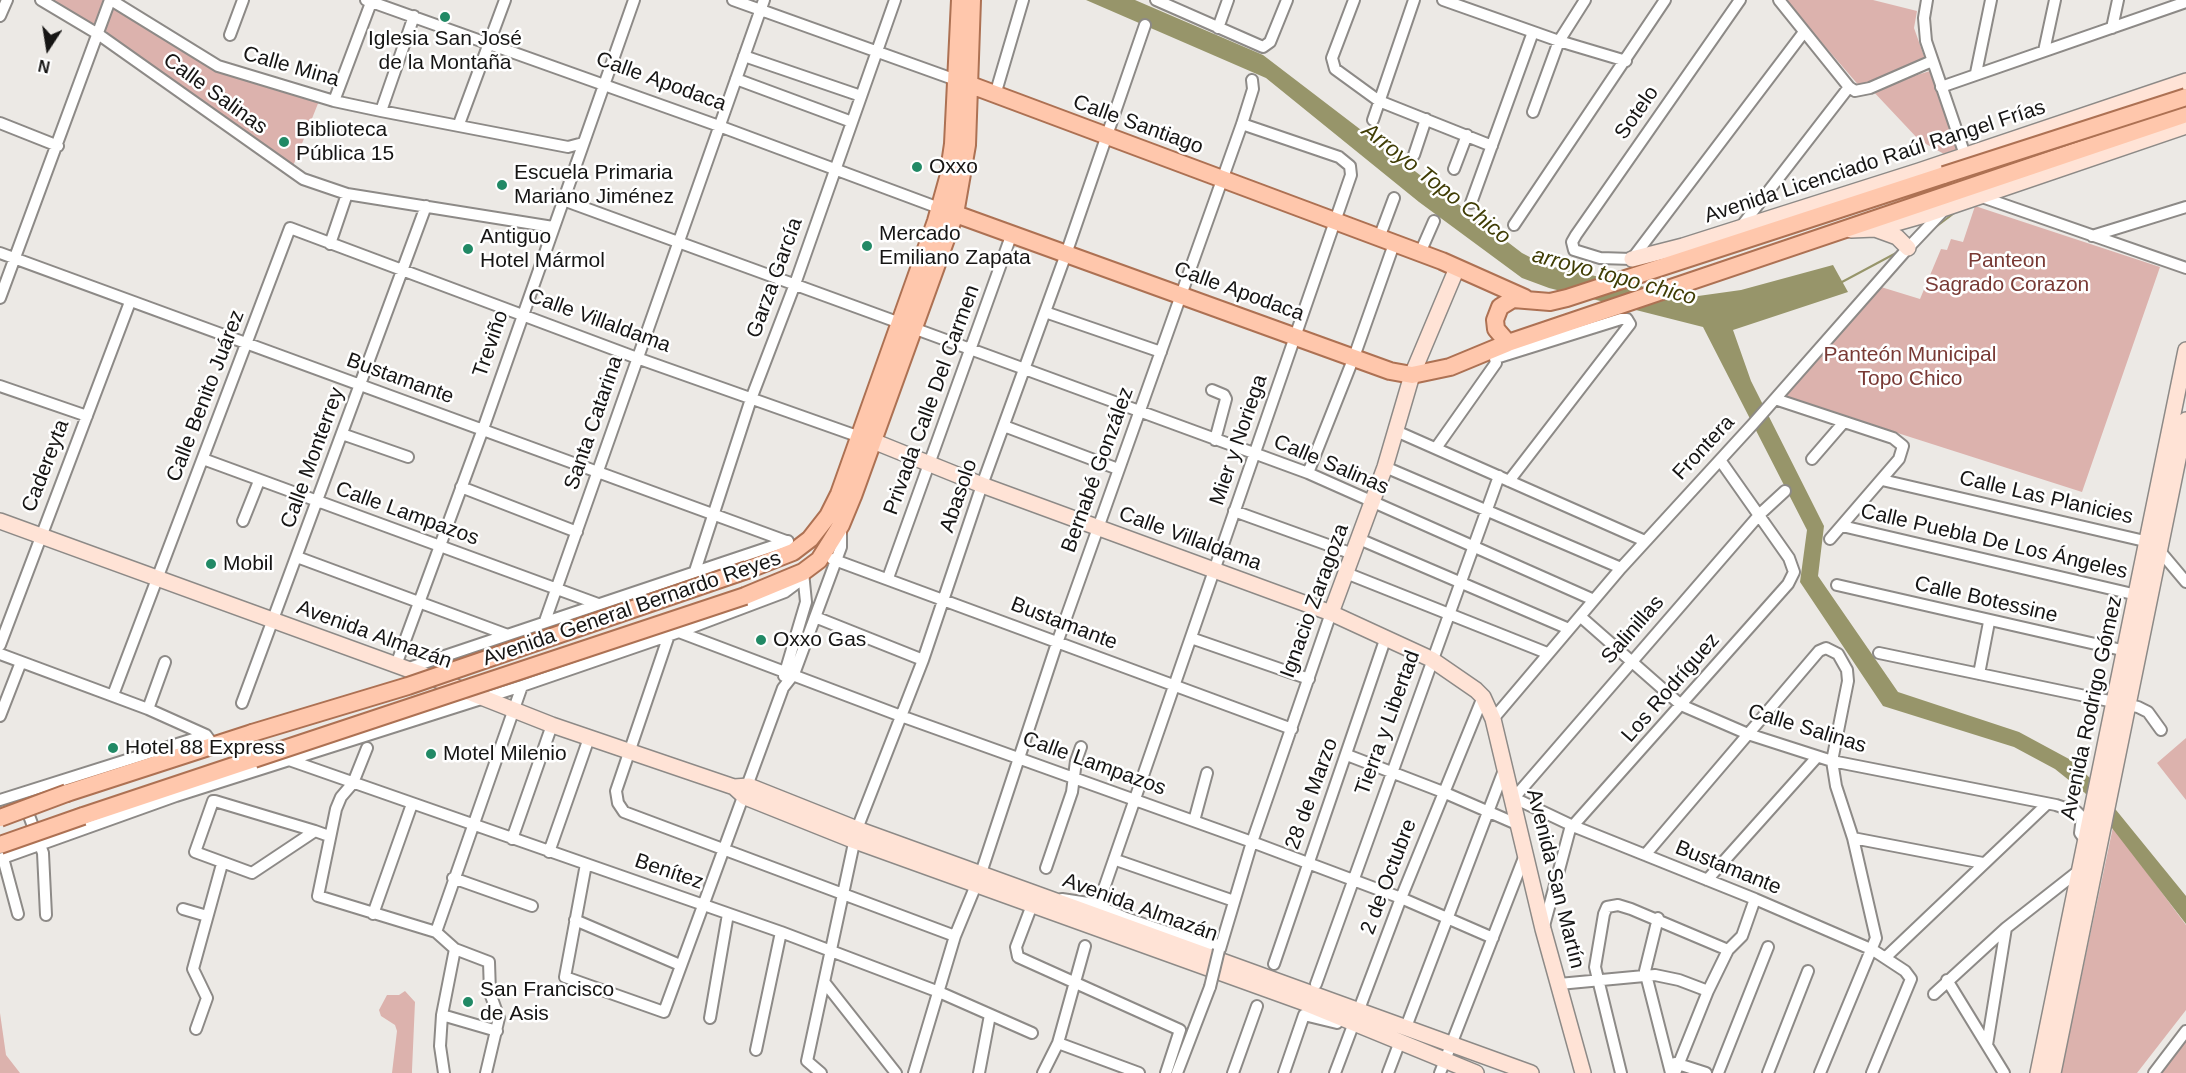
<!DOCTYPE html>
<meta charset="utf-8">
<style>
body{margin:0}
#map{position:relative;width:2186px;height:1073px;overflow:hidden;background:#ece9e5;font-family:Helvetica,sans-serif}
canvas{display:block}
.north{position:absolute;left:18px;top:18px;width:60px;height:60px;-webkit-text-stroke:4px #fff;paint-order:stroke;rotate:192deg;font-size:16px;font-weight:700;line-height:24px;text-align:center;color:#161514}
.north::after{content:'';display:block;margin:auto;width:21px;height:27px;background:#161514;clip-path:polygon(50% 0,100% 100%,50% 72%,0 100%)}
</style>
<div id="map">
<canvas width="2186" height="1073"></canvas>
<div class="north">N</div>
</div>
<script>
const ctx = document.querySelector('canvas').getContext('2d');
ctx.lineJoin = 'round';
function fillPath(path, color) { ctx.fillStyle = color; ctx.fill(path, 'evenodd'); }
const shape = rows => new Path2D(rows.map(r => 'M' + r).join(''));
function stroke(path, color, width, dash) { ctx.strokeStyle = color; ctx.lineWidth = width; ctx.lineCap = dash ? 'butt' : 'round'; ctx.setLineDash(dash || []); ctx.stroke(path); }
function label(font, color, halo, rows, align = 'center') {
  ctx.font = font + ' Helvetica,sans-serif'; ctx.lineWidth = 5; ctx.setLineDash([]); ctx.textBaseline = 'middle'; ctx.strokeStyle = halo; ctx.fillStyle = color; for (const [text, x, y, turn = 0] of rows) {
    ctx.save(); ctx.translate(x, y); ctx.rotate((+turn || 0) * Math.PI / 180); ctx.textAlign = isNaN(turn) ? turn : align; if (halo) ctx.strokeText(text, 0, 0); ctx.fillText(text, 0, 0); ctx.restore();
  }
}
fillPath(shape([
 [51,0,111,0,218,66,321,96,291,171],
 [1785,0,1873,0,1917,11,1914,28,1925,59,1861,88],
 [1930,71,1957,150,1944,154,1919,140,1871,89],
 [1975,206,2160,267,2082,492,1785,397,1881,287,1920,299,1941,249,1947,250,1951,239,1963,242],
 [2186,738,2186,800,2157,763],
 [2113,827,2186,925,2186,1010,2137,1073,2061,1073],
 [405,991,415,1002,412,1070,412,1073,392,1073,397,1031,395,1025,381,1016,379,1010,387,995,399,995],
 [0,1013,6,1055,20,1073,0,1073],
 [2186,1039,2186,1073,2161,1073]
]), '#dcb2ad');
fillPath(shape([
 [1086,0,1135,0,1263,55,1522,253,1545,265,1691,297,1741,290,1833,265,1848,292,1733,330,1751,381,1824,526,1818,576,1898,692,2019,732,2069,759,2090,778,2186,896,2186,924,2085,793,2055,769,2014,747,1883,706,1800,582,1807,530,1703,327,1549,288,1522,278,1419,202,1266,78]
]), '#97956a');
stroke(shape([
 [1933,229,1957,211],
 [1842,282,1898,252]
]), '#97956a', 2);
const street = shape([
 [41,0,98,34,303,179,347,194,553,227],
 [111,0,218,66,334,101,381,111,568,147,583,143],
 [366,0,719,126,939,208],
 [733,0,956,80],
 [1156,0,1263,47,1270,42,1287,0],
 [1354,0,1332,58,1335,69,1379,101,1492,146],
 [1443,0,1559,41,1626,61],
 [1740,0,1576,235,1572,242,1574,250,1600,258,1632,259,1804,32],
 [1779,0,1849,87,1855,91,1870,88,1932,61],
 [1927,0,1924,18,1926,41,1965,155],
 [0,16,7,0],
 [1218,28,1228,0],
 [2112,28,2118,0],
 [230,35,243,0],
 [2044,51,2055,0],
 [744,56,861,96],
 [1976,73,1991,0],
 [736,79,852,122],
 [1941,87,2186,2],
 [995,95,1023,0],
 [334,101,372,0],
 [381,111,414,16],
 [1533,112,1559,41,1585,0],
 [1373,120,1414,0],
 [0,123,58,146],
 [459,124,505,0],
 [1414,155,1426,119],
 [1454,169,1467,135],
 [1979,196,2186,268],
 [563,200,900,323],
 [1471,203,1533,32],
 [1514,225,1665,0],
 [1740,228,1849,87],
 [2092,236,2186,207],
 [1379,238,1394,198],
 [330,244,347,194],
 [0,253,786,541],
 [1420,253,1434,221],
 [0,298,110,0],
 [1045,312,1161,352],
 [913,328,1308,473,1594,600],
 [1496,358,1621,319,1627,319,1630,324,1509,481],
 [0,386,87,416],
 [1212,390,1224,395,1226,399,1215,440],
 [1775,399,1893,438,1903,446,1899,459,1830,539],
 [1004,426,1118,469],
 [1396,431,1645,541],
 [342,434,408,457],
 [1436,448,1496,363,1494,354],
 [203,459,598,604],
 [1812,459,1844,422],
 [1385,467,1621,568],
 [1308,473,1354,357,1394,244],
 [1882,480,2149,542,2159,550,2186,582],
 [461,487,577,532],
 [1785,491,1760,514,1514,798,1573,826,1755,899,1873,950,1905,971,1911,979,1872,1073],
 [1234,511,1353,554],
 [243,521,259,481],
 [1842,526,2137,595],
 [1359,539,1569,629],
 [297,557,505,634],
 [832,559,1292,729],
 [695,571,751,399,795,284,895,0],
 [1346,573,1547,653],
 [888,578,1011,236],
 [1837,585,2126,651],
 [815,617,923,660],
 [1581,617,1681,705,1748,734,1832,761,2056,805,2077,812,2082,817,2080,833,2086,841],
 [545,621,764,0],
 [679,632,901,716,1252,842,1401,898,1493,938],
 [669,635,616,791,618,803,624,812,955,936],
 [1191,638,1309,679],
 [0,645,130,302],
 [1879,653,2138,707,2148,712,2161,730],
 [0,654,148,709,206,735,214,746],
 [396,665,483,429,634,0],
 [406,669,788,541],
 [1979,674,1989,622],
 [784,676,806,602,803,572],
 [113,695,290,228,637,358,860,437],
 [242,703,426,206],
 [148,709,165,662],
 [0,716,21,662],
 [1493,719,1621,568,1753,424,1908,248,1944,210],
 [367,748,353,783,341,797,336,809,318,896,436,932,455,949,489,962,490,993,499,1018,486,1073],
 [1347,755,1443,792,1519,825],
 [289,760,781,932,939,992,1032,1033],
 [0,800,206,735],
 [25,805,43,853,46,915],
 [1194,821,1207,773],
 [315,831,252,873,195,852,213,801,215,801,315,831,329,836],
 [1853,838,1983,863],
 [512,839,552,725],
 [549,852,589,738],
 [1645,855,1819,651,1826,648,1838,654,1847,670,1848,681,1832,761,1836,786,1853,838,1876,938,1820,1073],
 [3,858,18,914],
 [0,859,176,796,522,686,679,632,785,592,797,583,800,573],
 [1116,860,1234,901],
 [586,864,565,977,664,1012,783,688,794,674,841,547,841,526],
 [1046,868,1072,792,1076,761,1081,747],
 [981,873,1057,643,1242,124,1253,89,1252,80],
 [453,878,532,906],
 [1707,880,1817,757],
 [1062,899,1101,905],
 [1032,905,1016,947,1018,957,1180,1030,1166,1073],
 [183,909,207,916],
 [373,914,412,804],
 [1658,918,1645,971,1671,1073],
 [575,920,680,965],
 [1544,926,1570,829,1788,584,1794,572,1789,558,1720,460],
 [436,932,522,686],
 [1221,944,1205,945,1126,918,1103,908,1101,897,1351,175,1350,166,1339,157,1242,124],
 [1220,949,1252,842,1331,613],
 [1886,957,2047,804],
 [1274,964,1386,637],
 [1947,980,2004,1073],
 [825,983,896,1073],
 [1316,984,1499,476],
 [1559,984,1655,975,1679,980,1708,991],
 [1934,994,2006,928,2081,869],
 [442,1015,497,1031],
 [710,1018,728,914],
 [1406,1027,1504,770],
 [196,1029,207,998,193,969,222,864],
 [1058,1043,1139,1073],
 [1987,1045,2006,928],
 [756,1050,781,932],
 [1675,1063,1706,1073],
 [444,1073,440,1046,442,1015,455,949],
 [821,1073,807,1061,857,829,923,660,982,485,1066,254,1145,25],
 [914,1073,955,936,976,885],
 [979,1073,990,1015],
 [1043,1073,1058,1043,1085,946],
 [1177,1073,1210,987],
 [1233,1073,1257,1006],
 [1284,1073,1304,1015,1337,1023],
 [1335,1073,1401,898,1483,697],
 [1388,1073,1399,1044],
 [1440,1073,1525,855],
 [1621,1073,1595,967,1604,914,1607,907,1618,905,1631,909,1728,950],
 [1675,1073,1708,991,1728,950,1742,936,1755,899],
 [1718,1073,1768,947],
 [1768,1073,1808,971],
 [2154,1073,2186,1031]
]);
const secondary = shape([
 [1875,229,1897,237,1908,248],
 [1851,230,1875,229,1928,214,2186,126],
 [1632,259,1683,246,1919,171,2186,81],
 [873,441,982,485,1331,613,1431,659,1476,690,1483,697,1493,719,1543,929,1583,1073],
 [0,521,443,682,552,725,734,787,749,786,857,829,1531,1073],
 [1331,613,1385,467,1412,375,1457,268],
 [734,787,745,797,855,841,1305,1003,1476,1073],
 [2038,1073,2186,350],
 [2053,1073,2186,420]
]);
const primary = shape([
 [960,81,1442,261,1525,298],
 [939,208,1390,371,1412,375,1450,367,1508,343,2186,114],
 [1508,343,1496,329,1495,320,1500,307,1513,299,1550,302,1567,298,1944,175],
 [747,570,793,552,810,539,828,516,839,494,936,221,948,178,953,144,960,0],
 [745,596,803,572,819,560,841,525,853,496,955,214,967,145,972,0],
 [67,793,252,733],
 [83,816,254,759]
]);
stroke(street, '#8d8a87', 14);
stroke(secondary, '#8d8a87', 18);
stroke(primary, '#ad7153', 20);
stroke(street, '#fff', 10);
stroke(secondary, '#ffe3d6', 15);
stroke(primary, '#ffc7ac', 16);
const streetBridge = shape([
 [1210,987,1219,950]
]);
const primaryBridge = shape([
 [1944,175,2186,97],
 [252,733,408,686,747,570],
 [254,759,745,596],
 [0,818,67,793],
 [0,845,83,816]
]);
stroke(streetBridge, '#8d8a87', 14, []);
stroke(primaryBridge, '#ad7153', 20, []);
stroke(streetBridge, '#fff', 10);
stroke(primaryBridge, '#ffc7ac', 16);
for (const [x, y, r, color] of [
 [445,17,6,"#218965"],
 [284,142,6,"#218965"],
 [917,167,6,"#218965"],
 [502,185,6,"#218965"],
 [867,246,6,"#218965"],
 [468,249,6,"#218965"],
 [211,564,6,"#218965"],
 [761,640,6,"#218965"],
 [113,748,6,"#218965"],
 [431,754,6,"#218965"],
 [468,1002,6,"#218965"]
]) { const dot = new Path2D(); dot.arc(x, y, r, 0, 2 * Math.PI); ctx.fillStyle = color; ctx.fill(dot); stroke(dot, '#fff', 2); }
label('21px', '#161514', '#fff', [
 ["Iglesia San José",445,39,"center"],
 ["de la Montaña",445,63,"center"],
 ["Biblioteca",296,130],
 ["Pública 15",296,154],
 ["Oxxo",929,167],
 ["Escuela Primaria",514,173],
 ["Mariano Jiménez",514,197],
 ["Mercado",879,234],
 ["Emiliano Zapata",879,258],
 ["Antiguo",480,237],
 ["Hotel Mármol",480,261],
 ["Mobil",223,564],
 ["Oxxo Gas",773,640],
 ["Hotel 88 Express",125,748],
 ["Motel Milenio",443,754],
 ["San Francisco",480,990],
 ["de Asis",480,1014]
], 'left');
label('21px', '#161514', '#fff', [
 ["Calle Mina",291,67,16],
 ["Calle Apodaca",661,82,20],
 ["Calle Salinas",215,94,36],
 ["Sotelo",1637,113,-55],
 ["Calle Santiago",1138,125,20],
 ["Avenida Licenciado Raúl Rangel Frías",1875,162,-18],
 ["Garza García",775,278,-70],
 ["Calle Apodaca",1239,292,20],
 ["Calle Villaldama",599,321,20],
 ["Treviño",491,344,-71],
 ["Bustamante",400,379,20],
 ["Calle Benito Juárez",206,396,-69],
 ["Privada Calle Del Carmen",932,400,-70],
 ["Santa Catarina",594,423,-71],
 ["Mier y Noriega",1239,440,-71],
 ["Frontera",1704,448,-47],
 ["Calle Monterrey",313,458,-70],
 ["Calle Salinas",1331,465,23],
 ["Cadereyta",46,466,-69],
 ["Bernabé González",1098,470,-70],
 ["Abasolo",959,496,-71],
 ["Calle Las Planicies",2046,498,13],
 ["Calle Lampazos",407,514,20],
 ["Calle Villaldama",1190,539,20],
 ["Calle Puebla De Los Ángeles",1994,542,13],
 ["Calle Botessine",1986,600,13],
 ["Ignacio Zaragoza",1315,601,-70],
 ["Avenida General Bernardo Reyes",632,609,-19],
 ["Bustamante",1064,624,21],
 ["Salinillas",1633,630,-49],
 ["Avenida Almazán",374,635,20],
 ["Los Rodríguez",1671,688,-49],
 ["Avenida Rodrigo Gómez",2092,708,-78],
 ["Tierra y Libertad",1388,723,-70],
 ["Calle Salinas",1807,729,17],
 ["Calle Lampazos",1094,764,20],
 ["28 de Marzo",1312,794,-70],
 ["Bustamante",1728,868,22],
 ["Benítez",669,872,19],
 ["2 de Octubre",1389,877,-69],
 ["Avenida San Martín",1555,879,76],
 ["Avenida Almazán",1140,908,20]
]);
label('21px', '#783934', '#fff', [
 ["Panteon",2007,261],
 ["Sagrado Corazon",2007,285],
 ["Panteón Municipal",1910,355],
 ["Topo Chico",1910,379]
]);
label('italic 22px', '#403d05', '#fff', [
 ["Arroyo Topo Chico",1436,184,38],
 ["arroyo topo chico",1614,277,15]
]);
</script>
